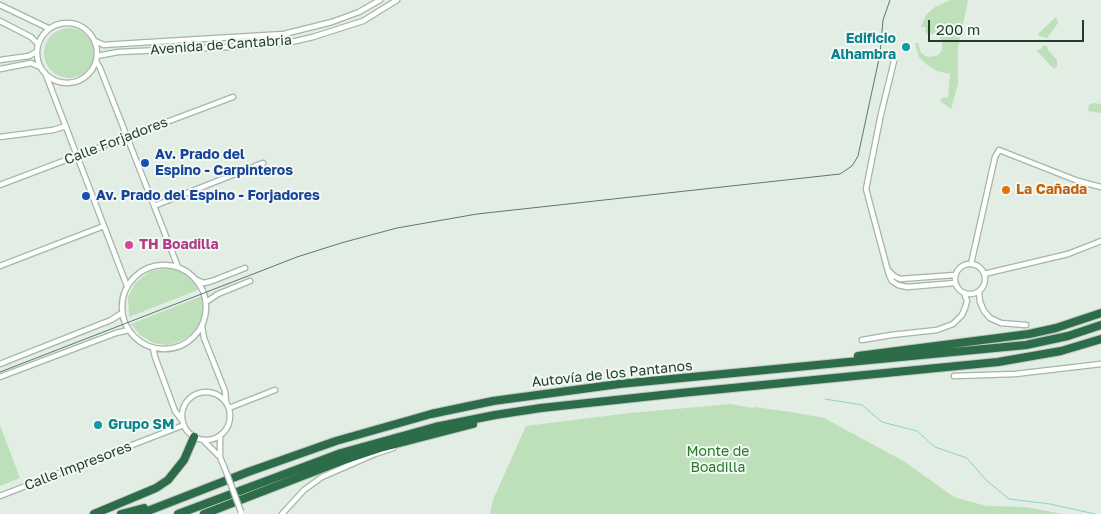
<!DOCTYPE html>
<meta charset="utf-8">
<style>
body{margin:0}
#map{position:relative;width:1101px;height:514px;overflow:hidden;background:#e2ede4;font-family:"Golos Text",sans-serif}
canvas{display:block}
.scale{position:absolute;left:928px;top:20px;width:156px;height:22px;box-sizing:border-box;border:2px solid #213e2c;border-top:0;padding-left:6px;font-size:15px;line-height:18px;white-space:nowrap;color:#213e2c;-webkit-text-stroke:4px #f2f9f3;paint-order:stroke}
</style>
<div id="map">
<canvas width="1101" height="514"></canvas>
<div class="scale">200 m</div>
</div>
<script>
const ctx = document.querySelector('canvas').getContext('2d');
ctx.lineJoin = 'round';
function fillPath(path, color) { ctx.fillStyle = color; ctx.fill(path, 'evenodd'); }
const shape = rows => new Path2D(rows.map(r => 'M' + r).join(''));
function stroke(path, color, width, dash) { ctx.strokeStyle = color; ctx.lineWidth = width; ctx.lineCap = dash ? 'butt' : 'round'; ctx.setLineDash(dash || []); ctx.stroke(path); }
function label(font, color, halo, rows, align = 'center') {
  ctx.font = font + ' "Golos Text",sans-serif'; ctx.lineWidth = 4; ctx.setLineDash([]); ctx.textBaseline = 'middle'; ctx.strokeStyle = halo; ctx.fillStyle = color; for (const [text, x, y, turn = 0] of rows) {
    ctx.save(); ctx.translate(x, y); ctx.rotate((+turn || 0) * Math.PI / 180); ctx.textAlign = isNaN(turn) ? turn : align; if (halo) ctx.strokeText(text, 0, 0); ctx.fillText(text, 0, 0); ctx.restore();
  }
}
fillPath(shape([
 [951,0,968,0,958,48,958,84,951,109,940,101,943,97,948,98,950,74,937,71,926,64,919,57,915,43,918,43,921,53,925,56,931,57,938,55,942,50,942,42,939,36,933,33,926,34,925,27,921,27,926,15,935,7],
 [1056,17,1058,23,1047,38,1039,36,1038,34],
 '44 53a25 25 0 1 1 50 0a25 25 0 1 1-50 0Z',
 [1042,46,1047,46,1048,50,1057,60,1057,66,1054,69,1036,50,1042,49],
 [1092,103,1101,104,1101,113,1088,111,1089,105],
 [169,268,184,273,190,277,200,289,129,317,128,297,136,282,151,271],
 [202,296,203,314,200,323,190,336,176,343,167,345,153,343,140,335,131,324],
 [731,404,752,408,755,407,791,412,824,418,905,462,954,497,986,506,1025,507,1063,514,490,514,493,500,526,426,630,413],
 [0,425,20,478,0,486]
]), '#bddfba');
stroke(shape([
 [825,399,862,405,882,422,917,431,935,447,967,458,986,480,1009,499,1050,504,1095,514]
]), '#87d4c5', 1);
const minor = shape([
 [0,5,48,28],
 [0,21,31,37,38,44],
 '37 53a30 30 0 1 1 60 0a30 30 0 1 1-60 0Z',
 [95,41,104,45,118,44,284,34,332,22,359,12,380,0],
 [97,56,118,52,229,47,287,43,313,37,363,21,397,0],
 [0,60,29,56,36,52],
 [96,61,100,68,178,267],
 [894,61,881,114,866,189,889,275,892,281,898,285,907,287,955,283],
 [0,69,31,63,40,67],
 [46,75,127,286],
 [0,137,53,130,66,126],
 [0,185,233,97],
 [154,206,263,163],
 [971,264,995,157,999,150,1078,181,1101,187],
 '955 279a15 15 0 1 1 30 0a15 15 0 1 1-30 0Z',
 '122 307a42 42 0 1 1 84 0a42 42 0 1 1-84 0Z',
 [0,266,104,226],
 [888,270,894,276,900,279,955,275],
 [984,274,1068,254,1101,241],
 [197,280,204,283,212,281,245,268],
 [979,291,980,302,984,311,990,318,1001,323,1026,325],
 [206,302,218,294,250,281],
 [202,326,204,338,225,391,226,402],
 [862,340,891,335,937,330,953,324,962,315,965,308,967,301,964,293],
 [153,348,155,357,175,411,182,420],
 [0,364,111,320,122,313],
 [954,376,1015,374,1101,364],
 [0,377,116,333,129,330],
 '182 416a24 24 0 1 1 48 0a24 24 0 1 1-48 0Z',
 [229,408,275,390],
 [203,440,220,457,227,474],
 [220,457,220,436],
 [0,496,184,425],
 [282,514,304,490,322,477,375,454,393,448]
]);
const motorway = shape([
 [858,356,1029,334,1056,328,1101,313],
 [94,514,156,488,168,480,184,460,194,437],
 [121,514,144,508],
 [140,514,248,472,336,441,431,414,493,401,619,384,1026,345,1068,336,1101,325],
 [178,514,341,453,435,427,495,415,541,408,681,393,998,362,1061,351,1101,339],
 [204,514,344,460,380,448,473,424]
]);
stroke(minor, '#a4b5a9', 7);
stroke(motorway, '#c1c9c4', 10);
stroke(minor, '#fff', 4.5);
stroke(motorway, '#2c6c48', 8);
stroke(shape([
 [0,372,297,257,341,243,397,228,477,214,840,174,852,166,858,156,880,54,883,20,890,0]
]), '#5b7a67', 1);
const minorBridge = shape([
 [227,474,241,512]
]);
stroke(minorBridge, '#a4b5a9', 7, []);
stroke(minorBridge, '#fff', 4.5);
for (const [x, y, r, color] of [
 [906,47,5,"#0f9aa8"],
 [145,163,5,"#1a4fb4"],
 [1006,190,5,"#e8710a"],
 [86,196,5,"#1a4fb4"],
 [129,245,5,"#d1479c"],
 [98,425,5,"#0f9aa8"]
]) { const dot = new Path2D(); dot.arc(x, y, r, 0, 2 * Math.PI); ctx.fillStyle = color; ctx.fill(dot); stroke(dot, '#f2f9f3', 2); }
label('bold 14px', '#0d838f', '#f2f9f3', [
 ["Edificio",896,39],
 ["Alhambra",896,55],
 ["Grupo SM",108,425,"left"]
], 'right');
label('14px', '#213e2c', '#f2f9f3', [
 ["Avenida de Cantabria",221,45,-4],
 ["Calle Forjadores",116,141,-21],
 ["Autovía de los Pantanos",612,374,-6],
 ["Calle Impresores",78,466,-21]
]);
label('bold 14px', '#164399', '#f2f9f3', [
 ["Av. Prado del",155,155],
 ["Espino - Carpinteros",155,171],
 ["Av. Prado del Espino - Forjadores",96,196]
], 'left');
label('bold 14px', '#c56008', '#f2f9f3', [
 ["La Cañada",1016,190]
], 'left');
label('bold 14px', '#b23c85', '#f2f9f3', [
 ["TH Boadilla",139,245]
], 'left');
label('14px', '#2a772c', '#f2f9f3', [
 ["Monte de",718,452],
 ["Boadilla",718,468]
]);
</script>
